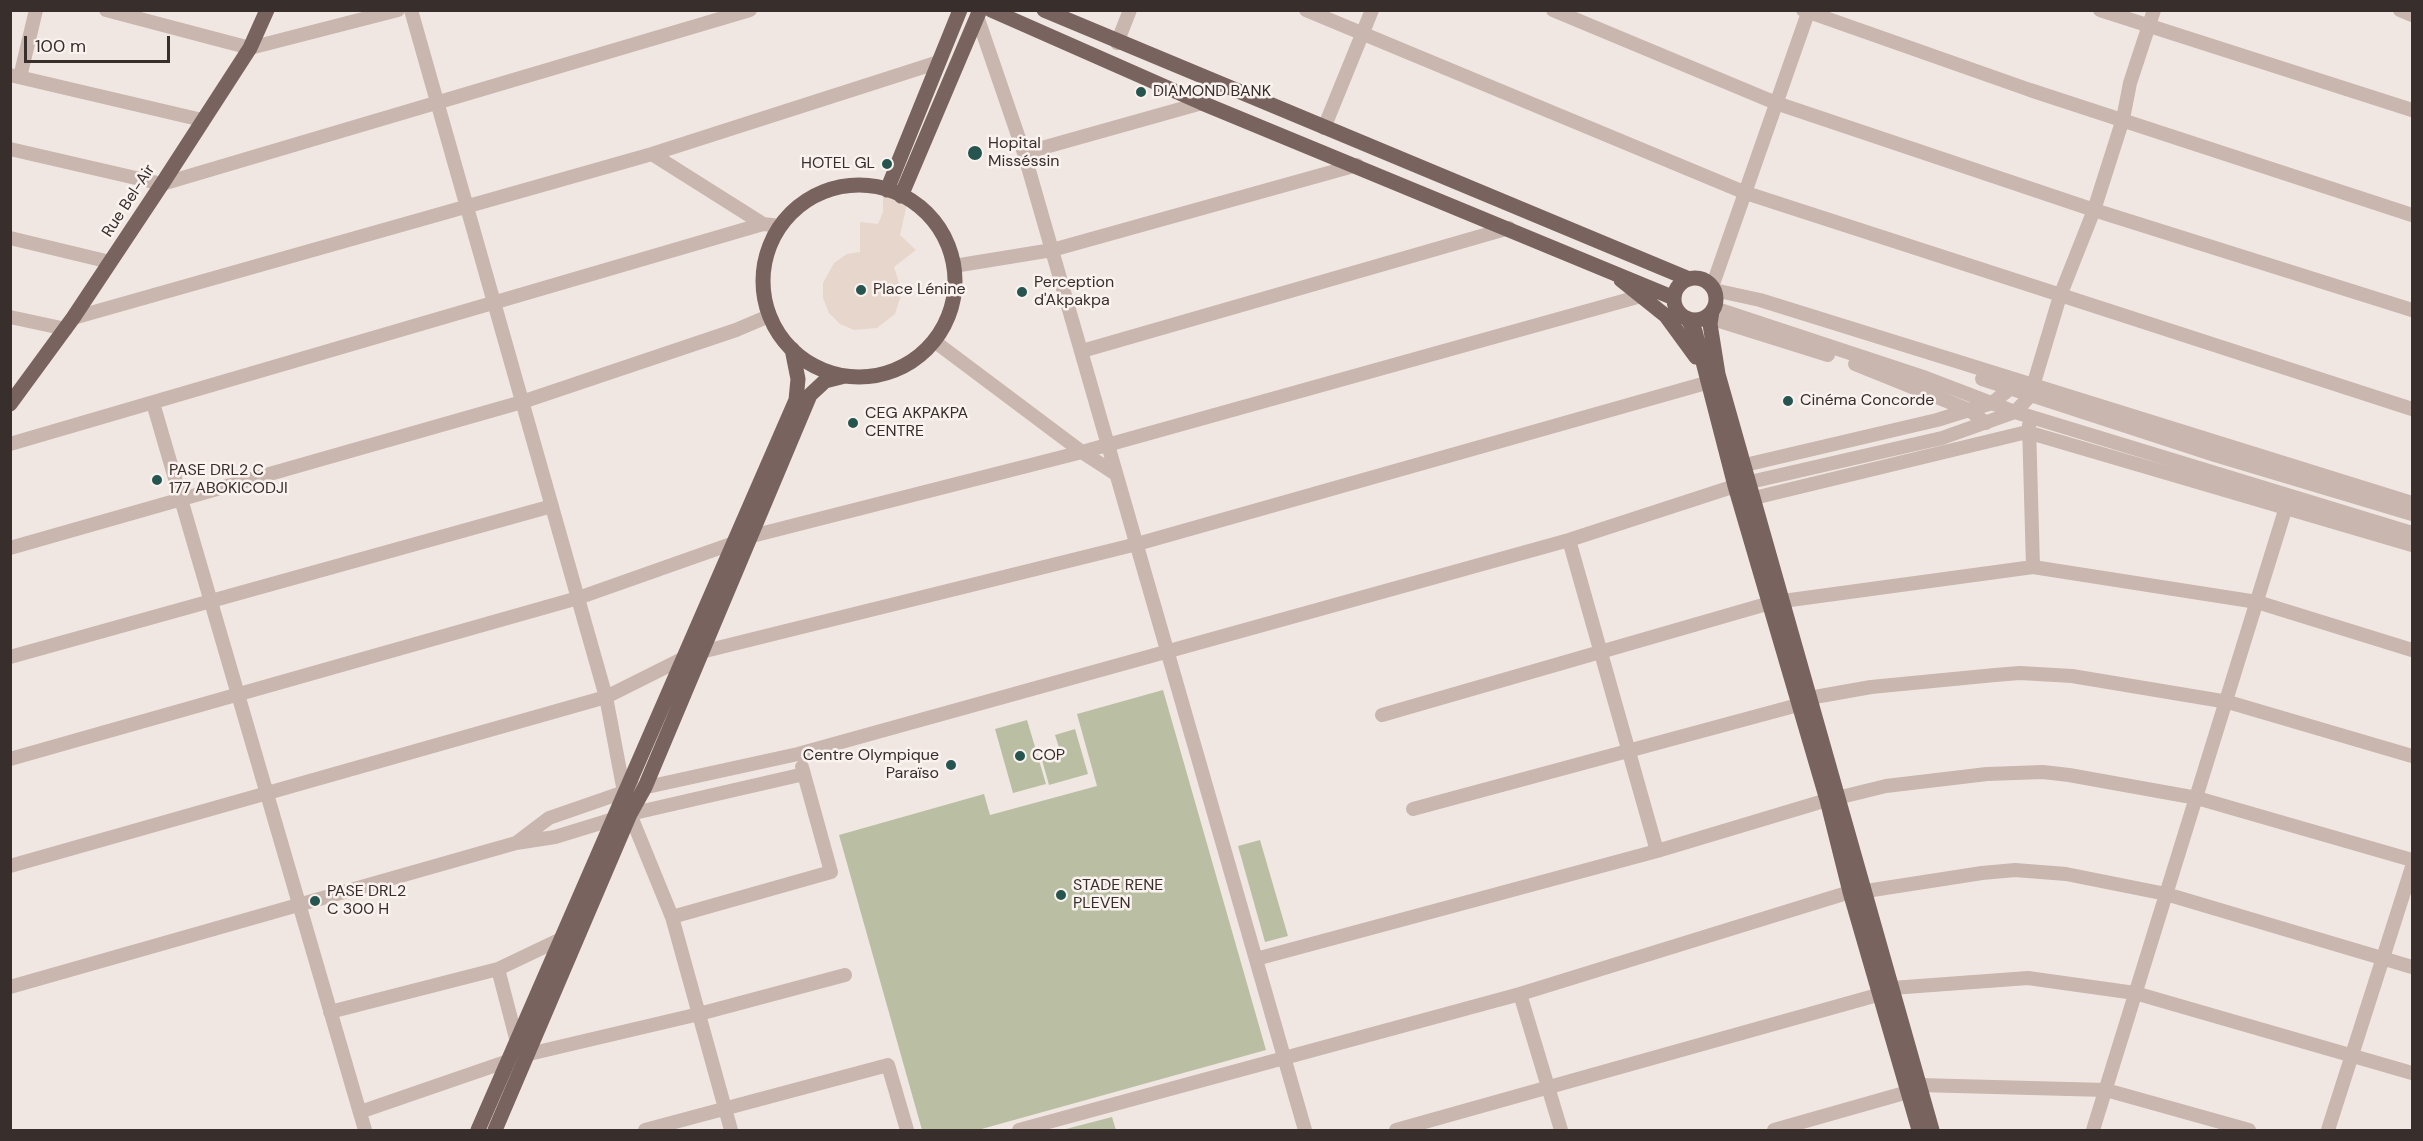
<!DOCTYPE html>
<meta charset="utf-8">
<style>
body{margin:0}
#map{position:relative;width:2423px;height:1141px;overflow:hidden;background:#f1e7e2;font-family:"DM Sans",sans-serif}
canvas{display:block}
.frame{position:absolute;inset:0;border:12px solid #382e2c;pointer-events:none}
.scale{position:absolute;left:24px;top:36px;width:146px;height:27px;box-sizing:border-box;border:3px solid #382e2c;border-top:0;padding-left:8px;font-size:18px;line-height:21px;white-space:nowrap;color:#382e2c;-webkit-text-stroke:4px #f9f2ee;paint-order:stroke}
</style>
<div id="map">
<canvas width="2423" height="1141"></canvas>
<div class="frame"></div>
<div class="scale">100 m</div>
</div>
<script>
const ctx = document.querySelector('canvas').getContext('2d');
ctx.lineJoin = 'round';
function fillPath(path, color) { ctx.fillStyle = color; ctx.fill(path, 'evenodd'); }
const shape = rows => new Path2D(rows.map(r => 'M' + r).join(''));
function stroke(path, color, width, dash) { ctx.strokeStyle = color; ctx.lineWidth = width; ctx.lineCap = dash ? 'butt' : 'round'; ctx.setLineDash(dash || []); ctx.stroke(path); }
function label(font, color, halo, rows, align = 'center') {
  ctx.font = font + ' "DM Sans",sans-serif'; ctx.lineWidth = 5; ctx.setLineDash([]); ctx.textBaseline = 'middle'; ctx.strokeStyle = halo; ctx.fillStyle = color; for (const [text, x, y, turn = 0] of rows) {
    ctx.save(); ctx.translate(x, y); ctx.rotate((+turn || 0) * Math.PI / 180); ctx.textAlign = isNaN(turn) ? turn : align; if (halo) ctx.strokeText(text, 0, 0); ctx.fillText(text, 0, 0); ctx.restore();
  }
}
fillPath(shape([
 [1163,690,1266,1050,978,1130,922,1130,839,835,984,794,990,815,1097,786,1077,714],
 [1027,720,1046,784,1013,793,995,729],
 [1075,729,1088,774,1049,785,1042,760,1061,754,1055,735],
 [1260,840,1288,936,1265,942,1238,846],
 [1112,1117,1116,1130,1062,1130]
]), '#babfa3');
fillPath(shape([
 [883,189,908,199,900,235,916,250,894,267,902,292,895,314,877,328,854,330,840,324,829,313,823,298,823,283,834,263,847,254,860,252,860,222,878,224,883,212]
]), '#e7d6cb');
stroke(shape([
 [106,10,250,48,398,10],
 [411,10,606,697,624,792],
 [1306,10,1746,193,2412,409],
 [1553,10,1776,103,2094,210,2412,310],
 [1803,10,2030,90,2412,215],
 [2100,10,2412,110],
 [2400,10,2412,15],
 [977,16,1024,153,1305,1130],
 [1117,43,1130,10],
 [10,75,202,120],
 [20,77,36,10],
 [1324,128,1372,10],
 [10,149,162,184,750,10],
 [1024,153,1202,103],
 [652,154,763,224,780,226],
 [10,238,110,262],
 [954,266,1052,250,1357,165],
 [1712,287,1809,10],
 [1714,290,1760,300,2412,503],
 [1714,308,1926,378,2015,412,2412,533],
 [10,317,66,329],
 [73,318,652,154,939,62],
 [1710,318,1828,355],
 [934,341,1082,452,1116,474],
 [1082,351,1509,228],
 [1855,364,1969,410,1986,423],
 [1982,379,2215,455,2412,514],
 [153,403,365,1130],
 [2029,425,2033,567],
 [10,444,763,224],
 [1745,465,1937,420,1992,403,2011,388],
 [1750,482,1942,438,2015,412,2030,396,2060,296,2094,210,2123,119,2130,83,2154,10],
 [1754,498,2027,432,2412,545],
 [752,536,1082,452,1641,296],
 [1569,540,1657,851],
 [10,548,522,402,736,330,769,316],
 [1783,601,2033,567,2257,602,2412,650],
 [701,652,1137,544,1706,383],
 [10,657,552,506],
 [1809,698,1871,687,1995,675,2020,673,2072,676,2228,702,2412,756],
 [1382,715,1770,603],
 [10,759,578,598,731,544],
 [1837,798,1886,786,1987,774,2043,772,2069,775,2197,798,2412,860],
 [1413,809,1798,705],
 [630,814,672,917,731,1130],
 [516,843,549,818,624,792,798,754,1569,540,1735,486],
 [10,866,606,697,682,659],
 [1866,891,1982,873,2015,870,2066,874,2166,894,2412,967],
 [672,917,831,872,802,767],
 [1256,959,1657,851,1827,800],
 [498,969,517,1042],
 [10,987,516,843,555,837,630,814,804,774],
 [1892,988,2028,978,2135,993,2412,1073],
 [1520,994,1561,1130],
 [330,1012,498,969,561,939],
 [529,1054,699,1014,845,975],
 [1919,1085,2106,1090,2249,1130],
 [360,1112,508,1061],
 [645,1130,888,1065,907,1130],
 [1019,1130,1520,994,1850,892],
 [1396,1130,1881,994],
 [1774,1130,1908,1092],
 [2093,1130,2286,507],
 [2328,1130,2412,867]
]), '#c8b6af', 14);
stroke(shape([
 [991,10,1202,103,1674,298],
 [1044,10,1689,279],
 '763 281a96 96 0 1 1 192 0a96 96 0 1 1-192 0Z',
 [887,190,960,10],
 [901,196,980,10],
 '1674 299a21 21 0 1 1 42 0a21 21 0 1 1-42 0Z',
 [1621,280,1666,316,1696,357],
 [1712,311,1710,324,1718,374,1932,1130],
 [1687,318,1695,331,1735,486,1827,800,1850,892,1919,1130],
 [10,404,73,318,162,184,250,48,267,10],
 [478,1130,796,400,798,379,792,349],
 [495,1130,630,814,645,787,810,395,825,381,845,376]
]), '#78635f', 15);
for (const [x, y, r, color] of [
 [1141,92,6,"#265550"],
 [975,153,8,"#265550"],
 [887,164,6,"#265550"],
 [861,290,6,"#265550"],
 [1022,292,6,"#265550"],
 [1788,401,6,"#265550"],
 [853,423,6,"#265550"],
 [157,480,6,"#265550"],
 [1020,756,6,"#265550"],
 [951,765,6,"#265550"],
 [1061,895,6,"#265550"],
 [315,901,6,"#265550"]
]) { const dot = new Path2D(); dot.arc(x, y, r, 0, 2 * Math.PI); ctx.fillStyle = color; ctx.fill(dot); stroke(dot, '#f9f2ee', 2); }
label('16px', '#382e2c', '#f9f2ee', [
 ["DIAMOND BANK",1153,92],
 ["Hopital",988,144],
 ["Misséssin",988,162],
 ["HOTEL GL",875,164,"right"],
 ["Perception",1034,283],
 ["d'Akpakpa",1034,301],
 ["Place Lénine",873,290],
 ["Cinéma Concorde",1800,401],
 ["CEG AKPAKPA",865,414],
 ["CENTRE",865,432],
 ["PASE DRL2 C",169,471],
 ["177 ABOKICODJI",169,489],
 ["Centre Olympique",939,756,"right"],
 ["Paraïso",939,774,"right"],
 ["COP",1032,756],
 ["STADE RENE",1073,886],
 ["PLEVEN",1073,904],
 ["PASE DRL2",327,892],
 ["C 300 H",327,910]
], 'left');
label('16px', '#382e2c', '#f9f2ee', [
 ["Rue Bel-Air",129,201,-57]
]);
</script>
